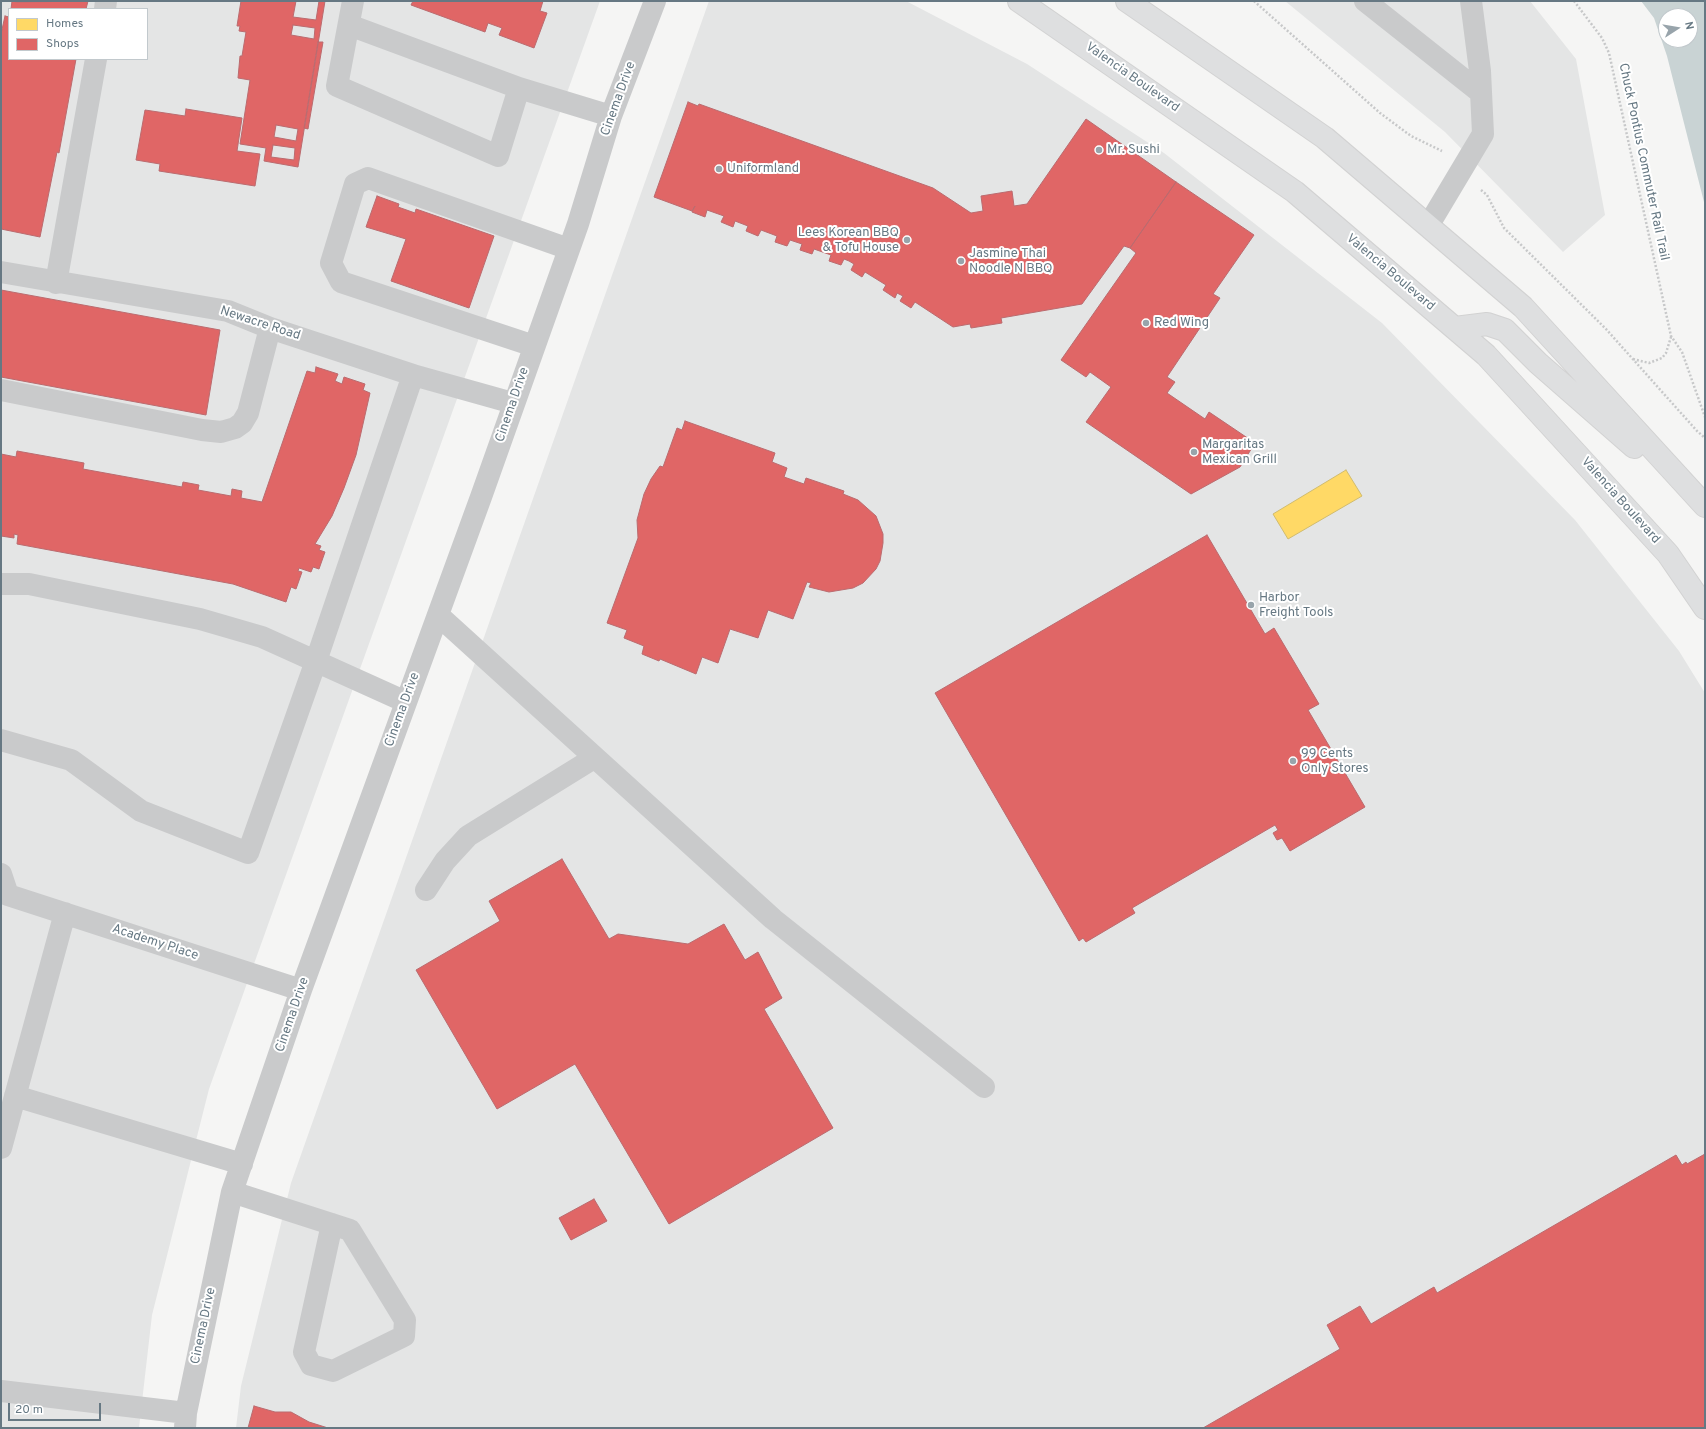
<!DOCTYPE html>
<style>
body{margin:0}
#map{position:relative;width:1706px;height:1429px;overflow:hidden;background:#f5f5f4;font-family:Overpass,sans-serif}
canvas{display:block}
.frame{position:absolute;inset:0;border:2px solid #667883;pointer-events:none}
.legend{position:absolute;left:8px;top:8px;width:140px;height:52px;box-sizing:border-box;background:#fff;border:1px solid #c2c9cd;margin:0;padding:5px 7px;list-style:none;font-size:12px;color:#667883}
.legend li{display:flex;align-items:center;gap:8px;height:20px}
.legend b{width:20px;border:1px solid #c2c9cd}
.north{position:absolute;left:1658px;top:8px;width:40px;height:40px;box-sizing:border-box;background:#fff;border:1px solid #c2c9cd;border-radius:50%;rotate:78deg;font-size:11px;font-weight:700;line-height:16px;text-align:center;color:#667883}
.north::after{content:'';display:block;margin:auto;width:14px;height:18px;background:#98a4ab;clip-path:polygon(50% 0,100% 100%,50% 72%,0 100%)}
.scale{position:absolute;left:8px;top:1403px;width:93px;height:18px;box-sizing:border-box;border:2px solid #667883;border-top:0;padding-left:5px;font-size:12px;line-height:14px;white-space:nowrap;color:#667883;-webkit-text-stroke:3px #fff;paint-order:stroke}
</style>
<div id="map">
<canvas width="1706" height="1429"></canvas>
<div class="frame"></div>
<ul class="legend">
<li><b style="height:11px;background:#ffd966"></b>Homes</li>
<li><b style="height:11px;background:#e06666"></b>Shops</li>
</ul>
<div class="north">N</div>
<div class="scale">20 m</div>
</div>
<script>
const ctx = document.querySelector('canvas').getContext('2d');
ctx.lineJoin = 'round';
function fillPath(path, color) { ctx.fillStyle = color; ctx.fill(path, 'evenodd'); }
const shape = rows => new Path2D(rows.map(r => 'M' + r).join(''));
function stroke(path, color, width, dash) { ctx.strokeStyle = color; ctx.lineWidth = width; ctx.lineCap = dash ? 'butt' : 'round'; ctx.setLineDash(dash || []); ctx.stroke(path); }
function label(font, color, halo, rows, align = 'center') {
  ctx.font = font + ' Overpass,sans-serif'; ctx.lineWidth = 4; ctx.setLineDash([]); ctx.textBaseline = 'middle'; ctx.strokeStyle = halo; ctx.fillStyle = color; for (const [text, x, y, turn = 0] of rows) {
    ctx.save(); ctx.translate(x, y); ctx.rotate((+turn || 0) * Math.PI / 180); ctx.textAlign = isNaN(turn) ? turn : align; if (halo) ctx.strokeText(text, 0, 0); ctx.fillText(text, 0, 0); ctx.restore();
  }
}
fillPath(shape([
 [1,1,600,1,209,1089,152,1315,139,1428,1,1428],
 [9,9,147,9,147,59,9,59],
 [709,1,906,1,1027,64,1164,153,1382,323,1575,520,1679,651,1705,693,1705,1428,236,1428,241,1386,291,1183],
 [1285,1,1530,1,1576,59,1605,215,1563,252,1445,132]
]), '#e4e5e5');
fillPath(shape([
 [1641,1,1705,1,1705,206,1667,56,1654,18],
 [1666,16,1690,16,1690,40,1666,40]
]), '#c9d3d4');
const homes = shape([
 [1346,470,1362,496,1288,539,1273,514,1346,470]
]);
fillPath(homes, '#ffd966');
stroke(homes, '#d1bc6f', 1);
const shops = shape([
 [12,1,17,2,88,1,86,9,11,9,12,1],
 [241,1,296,1,293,17,316,20,319,1,325,1,298,167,264,161,266,148,240,144,250,80,238,78,240,56,242,56,246,32,239,31,240,26,237,26,241,1],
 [293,25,315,28,314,39,291,35,293,25],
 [276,125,298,129,296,141,274,137,276,125],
 [273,145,295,148,294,160,271,157,273,145],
 [413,1,543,1,540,11,547,13,534,48,499,35,502,28,488,23,485,32,411,5,413,1],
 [5,16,9,17,9,59,76,59,59,153,57,152,40,237,1,229,1,34,5,16],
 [318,42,323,42,308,129,304,128,318,42],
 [688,102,698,106,699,104,933,188,971,213,983,211,981,196,1012,191,1014,206,1027,204,1086,119,1176,182,1130,248,1124,246,1082,304,1001,318,1002,323,971,328,970,324,953,327,915,302,911,308,900,301,903,296,897,293,895,298,883,290,886,285,865,272,862,277,851,270,854,264,849,261,844,259,841,265,829,261,831,255,814,249,812,254,800,250,802,244,790,240,787,246,775,242,777,236,761,230,758,236,746,231,748,226,735,221,733,227,721,222,724,216,707,210,705,217,692,212,695,206,692,211,654,197,688,102],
 [186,109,242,118,237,151,260,154,255,186,159,171,160,164,136,160,145,110,185,116,186,109],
 [1176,182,1254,235,1213,294,1220,298,1167,377,1175,382,1167,393,1205,419,1209,412,1255,443,1240,467,1191,494,1086,422,1111,387,1090,372,1086,377,1061,360,1136,253,1130,248,1176,182],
 [377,196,399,204,398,207,415,213,416,209,494,236,469,308,391,281,406,239,366,227,377,196],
 [1,290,220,330,206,415,1,377,1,290],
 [316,367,338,374,335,381,342,384,344,377,365,384,363,390,370,393,356,455,344,488,332,516,315,544,321,546,319,550,325,552,319,569,313,567,311,572,299,568,298,571,302,572,296,589,291,587,286,602,233,584,17,544,18,535,14,534,14,538,1,536,1,454,16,457,17,451,84,463,83,469,182,487,183,482,199,485,198,490,231,496,232,489,242,491,241,498,262,502,307,371,315,373,316,367],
 [685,421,775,453,772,462,787,468,784,477,804,484,806,478,844,491,843,494,858,500,876,516,883,534,883,543,880,561,876,569,863,583,853,588,829,592,809,587,811,583,807,582,793,619,768,610,758,638,730,629,718,663,702,657,696,674,660,659,659,661,642,654,644,646,624,638,627,630,607,623,638,538,637,520,644,494,651,479,660,466,663,467,677,428,682,430,685,421],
 [1207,535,1265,634,1274,628,1319,704,1308,710,1365,807,1290,851,1282,838,1277,840,1273,833,1278,830,1275,825,1132,908,1135,913,1086,942,1083,938,1079,941,935,693,1207,535],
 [562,859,609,939,618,934,688,944,724,924,745,960,758,952,782,998,764,1009,833,1128,669,1224,575,1064,497,1109,416,970,500,921,489,901,562,859],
 [1705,1154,1705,1428,1203,1428,1340,1349,1327,1325,1360,1306,1371,1324,1434,1287,1437,1293,1676,1155,1682,1165,1686,1162,1687,1164,1705,1154],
 [594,1199,607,1221,571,1240,559,1218,594,1199],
 [254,1406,275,1412,291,1412,309,1422,328,1428,248,1428,254,1406]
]);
fillPath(shops, '#e06666');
stroke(shops, '#bb6b6f', 1);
const major = shape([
 [1019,1,1295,192,1486,355,1668,554,1705,608],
 [1127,1,1325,138,1523,307,1705,506],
 [1455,328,1487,324,1505,330,1538,363,1634,447]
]);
stroke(major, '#d2d2d2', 24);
stroke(shape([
 [1254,1,1380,113,1411,136,1442,151],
 [1574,1,1602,38,1609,53,1671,336,1682,352,1705,417],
 [1481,190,1487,195,1504,228,1606,329,1697,431,1705,438],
 [1633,359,1649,363,1662,358,1666,353,1671,337]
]), '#c7c8c9', 2.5, [2, 2]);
stroke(shape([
 [353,1,337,86,498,156,519,88,611,116],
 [1365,1,1481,93],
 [105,9,106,1],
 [349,25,519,88],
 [1428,226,1483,134,1480,71,1471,1],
 [1,272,228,311,270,328,413,375,513,403],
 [56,283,96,59],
 [534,346,341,282,331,263,355,184,368,178,569,249],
 [1,390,202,430,221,432,235,428,242,423,248,413,270,328],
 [1,584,29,584,200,619,262,637,406,702],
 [438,615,773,919,984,1087],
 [1,740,71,760,141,811,248,853,316,661,413,375],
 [1,874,8,895,301,990],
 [426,890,445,861,468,836,594,758],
 [15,1096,242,1164],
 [1,1148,65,913],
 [232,1192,350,1230,405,1320,404,1336,333,1371,311,1365,304,1352,332,1224],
 [1,1391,186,1413],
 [185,1428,186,1413,232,1192,301,990,481,497,578,224,611,116,655,1]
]), '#c9cacb', 22);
stroke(major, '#dedfe0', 22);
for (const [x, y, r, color] of [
 [1099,150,4,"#98a4ab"],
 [719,169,4,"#98a4ab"],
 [907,240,4,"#98a4ab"],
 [961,261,4,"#98a4ab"],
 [1146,323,4,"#98a4ab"],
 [1194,452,4,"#98a4ab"],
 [1251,605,4,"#98a4ab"],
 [1293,761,4,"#98a4ab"]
]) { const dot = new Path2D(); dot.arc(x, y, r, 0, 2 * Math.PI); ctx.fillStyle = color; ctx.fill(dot); stroke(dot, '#fff', 1.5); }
label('13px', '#667883', '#fff', [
 ["Valencia Boulevard",1132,78,35],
 ["Cinema Drive",619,99,-70],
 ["Chuck Pontius Commuter Rail Trail",1643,162,78],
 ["Valencia Boulevard",1390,273,40],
 ["Newacre Road",260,324,18],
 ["Cinema Drive",513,405,-71],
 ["Valencia Boulevard",1620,501,48],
 ["Cinema Drive",403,710,-70],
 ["Academy Place",155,943,18],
 ["Cinema Drive",293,1015,-71],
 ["Cinema Drive",204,1326,-78]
]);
label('13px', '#667883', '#fff', [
 ["Mr. Sushi",1107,150],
 ["Uniformland",727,169],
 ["Lees Korean BBQ",899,233,"right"],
 ["& Tofu House",899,248,"right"],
 ["Jasmine Thai",969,254],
 ["Noodle N BBQ",969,269],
 ["Red Wing",1154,323],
 ["Margaritas",1202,445],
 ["Mexican Grill",1202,460],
 ["Harbor",1259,598],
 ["Freight Tools",1259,613],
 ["99 Cents",1301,754],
 ["Only Stores",1301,769]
], 'left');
</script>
